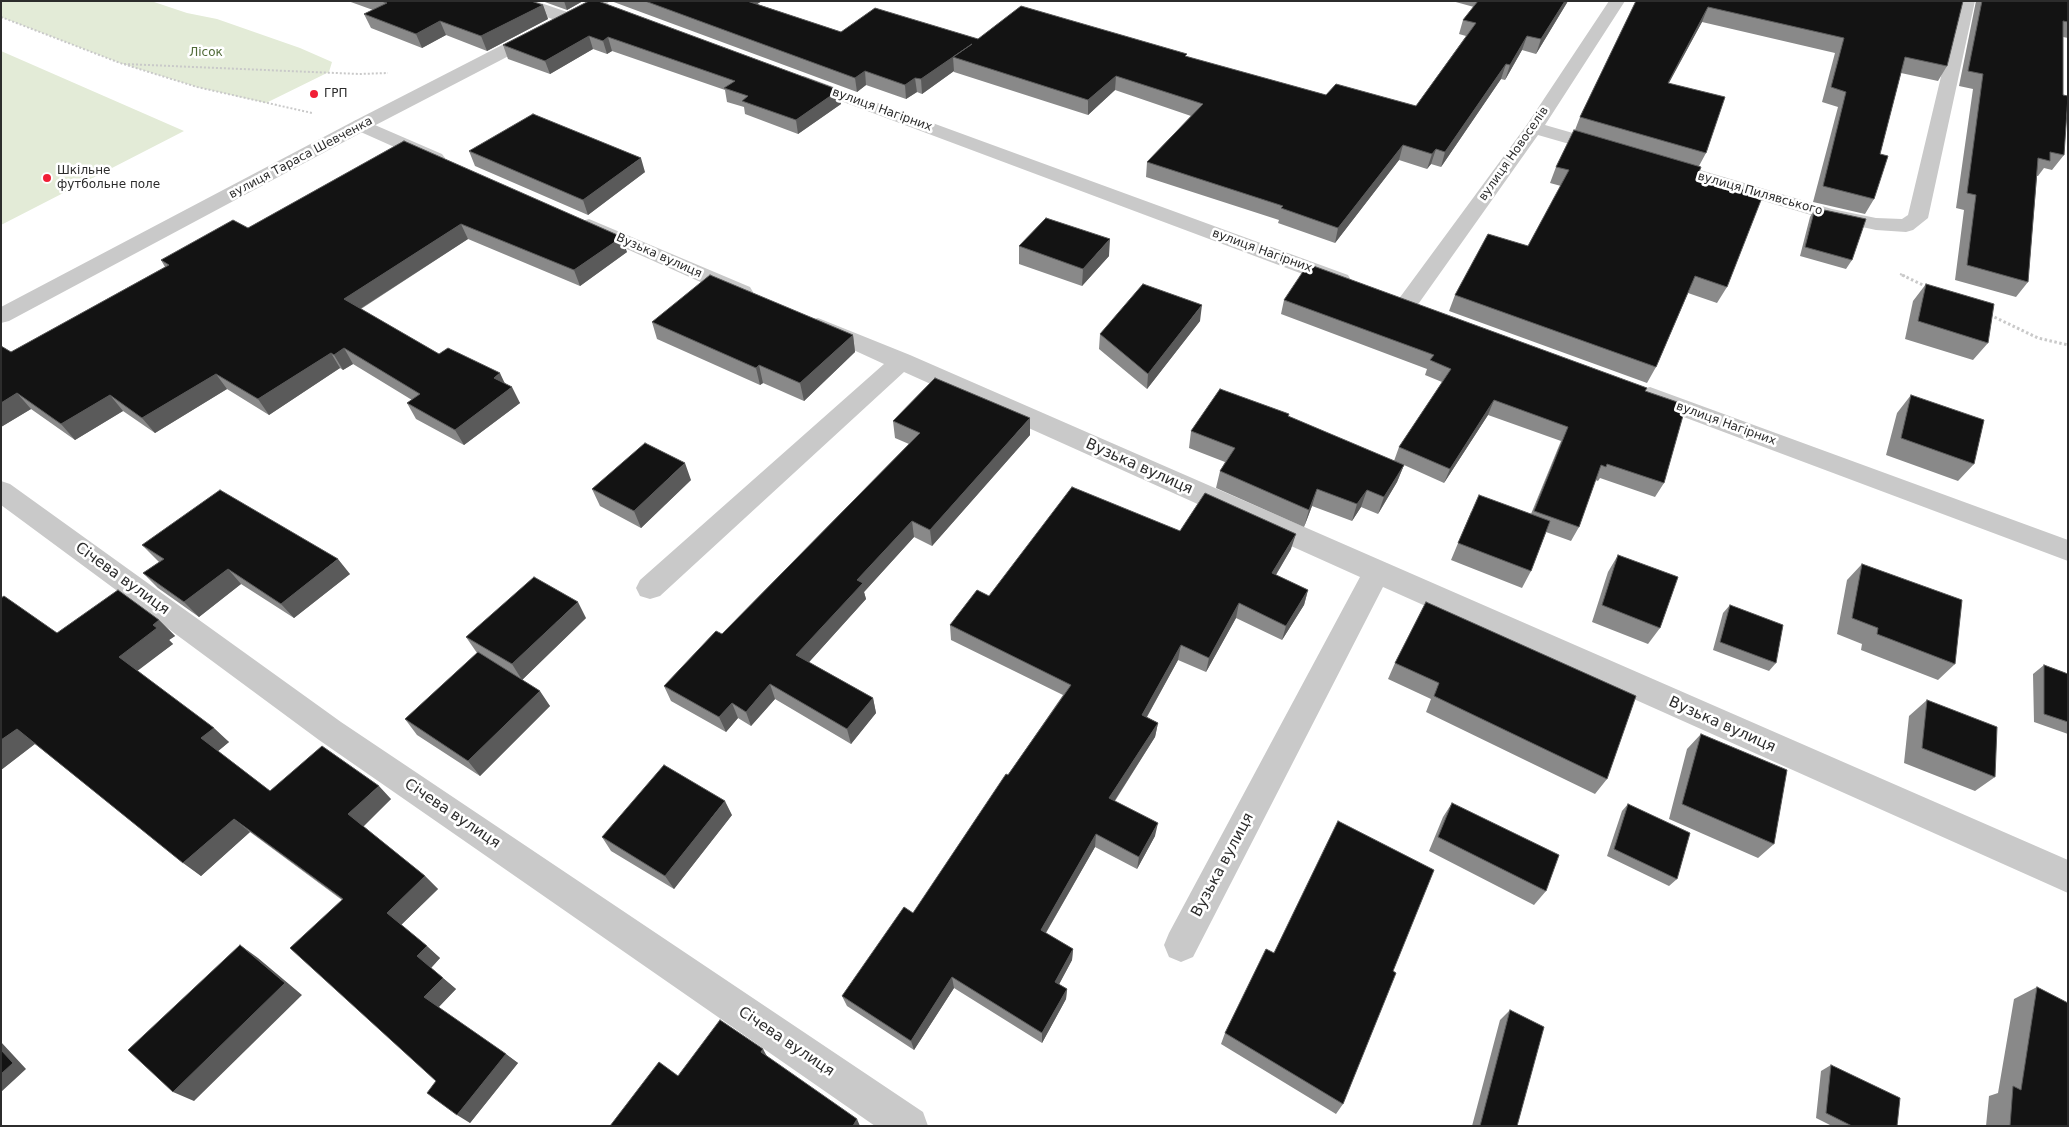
<!DOCTYPE html>
<meta charset="utf-8">
<style>
body{margin:0}
#map{position:relative;width:2069px;height:1127px;overflow:hidden;background:#fff;font-family:"DejaVu Sans",sans-serif}
canvas{display:block}
.frame{position:absolute;inset:0;border:2px solid #2c2c2c;pointer-events:none}
</style>
<div id="map">
<canvas width="2069" height="1127"></canvas>
<div class="frame"></div>
</div>
<script>
const ctx = document.querySelector('canvas').getContext('2d');
ctx.lineJoin = 'round';
function fillPath(path, color) { ctx.fillStyle = color; ctx.fill(path, 'evenodd'); }
const shape = rows => new Path2D(rows.map(r => 'M' + r).join(''));
function stroke(path, color, width, dash) { ctx.strokeStyle = color; ctx.lineWidth = width; ctx.lineCap = dash ? 'butt' : 'round'; ctx.setLineDash(dash || []); ctx.stroke(path); }
function label(font, color, halo, rows, align = 'center') {
  ctx.font = font + ' "DejaVu Sans",sans-serif'; ctx.lineWidth = 5; ctx.setLineDash([]); ctx.textBaseline = 'middle'; ctx.strokeStyle = halo; ctx.fillStyle = color; for (const [text, x, y, turn = 0] of rows) {
    ctx.save(); ctx.translate(x, y); ctx.rotate((+turn || 0) * Math.PI / 180); ctx.textAlign = isNaN(turn) ? turn : align; if (halo) ctx.strokeText(text, 0, 0); ctx.fillText(text, 0, 0); ctx.restore();
  }
}
fillPath(shape([
 [1,1,151,1,187,13,217,19,300,48,332,62,329,72,266,103,197,87,120,63,1,17],
 [1,51,184,131,1,225]
]), '#e3ebd7');
stroke(shape([
 [1,17,120,63,197,87,312,113],
 [124,64,359,74,388,73],
 [1900,274,1905,276]
]), '#c9c9c9', 2, [2, 2]);
stroke(shape([
 [1902,275,1927,287],
 [1990,315,2038,338,2068,345]
]), '#c9c9c9', 3, [2.5, 2.5]);
fillPath(shape([
 [510,1,535,1,573,14,575,18,573,22,567,23,561,22,512,5,510,1],
 [1609,1,1625,1,1545,125,1611,144,1614,148,1611,152,1604,154,1538,135,1414,310,1406,312,1398,310,1395,305,1398,300,1526,126,1609,1],
 [1959,1,1975,1,1928,218,1913,230,1906,232,1876,230,1821,218,1656,169,1653,165,1656,161,1663,159,1832,209,1876,218,1902,219,1908,215,1959,1],
 [804,76,1348,275,1351,280,1348,285,1340,287,1332,285,798,85,795,81,798,77,804,76],
 [361,119,442,154,445,158,442,162,435,164,428,162,354,129,352,125,354,121,361,119],
 [589,219,750,287,753,292,750,297,742,299,734,297,582,229,579,225,582,221,589,219],
 [818,318,910,355,2068,860,2068,893,1383,587,1193,957,1181,962,1169,957,1164,945,1169,933,1360,577,904,372,660,596,650,599,640,596,636,588,640,580,884,364,810,330,807,325,810,320,818,318],
 [1650,387,2068,540,2068,561,1641,401,1638,395,1641,389,1650,387],
 [1,481,10,484,341,722,923,1112,928,1126,875,1126,319,740,1,505,1,481]
]), '#c9c9c9');
fillPath(shape([
 [588,1,609,1,607,5,368,129,9,321,1,323,1,307,354,121,588,1]
]), '#c9c9c9');
fillPath(shape([
 [348,1,531,1,543,5,548,19,487,51,446,35,422,48,371,28,364,14,373,10],
 [542,1,583,1,567,10],
 [589,1,839,90,841,104,798,134,745,114,744,107,727,102,725,90,612,51,607,54,593,49,550,74,508,59,503,45],
 [611,1,762,1,757,4,841,32,978,39,1187,57,1326,95,1416,106,1466,36,1459,34,1463,20,1474,7,1452,1,1568,1,1536,54,1522,50,1505,80,1501,79,1441,167,1431,164,1427,169,1399,160,1335,243,1278,223,1279,220,1146,177,1147,162,1191,116,1115,90,1088,115,954,72,954,71,922,94,917,92,906,99,866,85,857,92],
 [1636,1,1963,1,1947,66,1938,81,1901,73,1880,154,1874,199,1865,214,1813,202,1838,107,1822,102,1835,53,1702,22,1669,83,1706,153,1699,166,1697,177,1727,287,1717,303,1688,293,1656,367,1647,383,1449,311,1455,295,1528,246,1561,186,1550,183,1556,167,1575,130,1580,117],
 [1976,1,2068,1,2068,38,2063,37,2063,95,2064,155,2052,170,2044,168,2038,176,2037,176,2028,282,2016,297,1955,280,1964,210,1956,208,1973,89,1959,86],
 [404,141,627,252,580,286,468,239,361,309,439,354,505,383,520,403,464,445,416,419,407,403,412,400,353,364,343,370,340,368,269,415,227,389,155,433,123,411,75,440,31,409,1,427,1,346,11,352,165,267,161,260,248,228],
 [469,151,645,172,588,215,475,166],
 [1815,208,1852,260,1846,269,1800,256,1810,217],
 [1019,246,1109,256,1082,286,1019,264],
 [1926,284,1988,343,1973,360,1905,339,1913,301],
 [1284,300,1645,391,1664,483,1655,497,1600,478,1598,481,1595,480,1579,527,1571,541,1546,532,1531,571,1522,588,1451,560,1471,512,1531,514,1561,441,1488,415,1444,483,1404,465,1397,482,1378,514,1361,507,1352,521,1312,506,1304,527,1216,488,1220,471,1225,462,1189,448,1191,431,1394,461,1399,447,1442,382,1425,375,1427,369,1281,314],
 [1200,321,1147,389,1099,349,1100,334],
 [652,322,853,335,855,352,804,401,763,383,760,385,657,339],
 [1911,395,1974,464,1958,481,1886,455,1897,413],
 [893,421,1030,435,932,546,914,537,864,592,866,599,809,662,873,698,876,713,851,744,775,699,751,726,738,718,726,732,671,701,664,686,722,634,909,444,895,438],
 [691,480,641,528,600,506,592,489],
 [1180,531,1291,549,1276,575,1308,590,1304,605,1282,640,1236,618,1206,672,1178,660,1147,717,1158,723,1155,737,1115,801,1155,836,1137,869,1095,847,1046,933,1073,949,1072,960,1059,984,1067,989,1066,999,1042,1043,954,988,914,1050,847,1006,842,996,913,913,1063,695,951,640,950,625,989,596],
 [142,545,350,574,294,618,241,584,199,617,158,588,143,573,159,562],
 [1618,555,1660,628,1648,644,1592,622,1608,572],
 [1862,564,1955,664,1938,680,1861,650,1862,644,1837,634,1847,580],
 [1,598,57,633,159,620,175,636,169,640,173,644,137,670,229,742,218,751,270,791,391,799,363,826,425,876,438,889,401,925,440,958,431,968,456,989,438,1007,518,1063,470,1123,436,1081,342,900,250,832,201,876,35,744,1,770],
 [1426,602,1607,779,1595,794,1426,712,1431,699,1388,679,1395,663],
 [1730,605,1776,663,1769,671,1713,650,1723,613],
 [586,618,522,680,550,706,480,776,417,735,405,719,477,653,466,637],
 [2044,665,2068,674,2068,734,2034,722,2033,674],
 [1927,700,1995,777,1975,791,1904,763,1909,716],
 [1701,734,1774,844,1758,858,1669,819,1687,749],
 [1452,803,1546,891,1534,905,1429,851,1443,817],
 [1628,804,1677,879,1669,886,1607,856,1622,811],
 [732,815,674,889,611,851,602,837],
 [1274,953,1393,971,1343,1104,1336,1114,1221,1044,1225,1033],
 [2037,987,2068,1126,1986,1126,1989,1096,1998,1093,2014,999],
 [1510,1010,1517,1126,1472,1126,1500,1020],
 [1831,1065,1897,1126,1832,1126,1816,1118,1821,1071]
]), '#898989');
fillPath(shape([
 [564,1,583,1,567,10],
 [740,1,762,1,743,13],
 [1565,1,1568,1,1536,54,1541,39],
 [543,5,548,19,487,51,481,36],
 [1708,7,1702,22,1661,97,1668,83],
 [440,21,446,35,422,48,416,34],
 [589,36,593,49,550,74,545,61],
 [1527,36,1522,50,1505,80,1510,65],
 [608,37,612,51,607,54,603,41],
 [972,44,953,57,954,71,922,94,921,79],
 [1506,64,1501,79,1441,167,1445,152],
 [865,71,866,85,857,92,855,78],
 [1116,76,1115,90,1088,115,1088,100],
 [915,78,917,92,906,99,905,85],
 [839,90,841,104,798,134,796,120],
 [1403,145,1399,160,1335,243,1338,228],
 [1436,149,1431,164,1427,169,1432,154],
 [641,158,645,172,588,215,583,200],
 [461,224,468,239,352,314,344,299],
 [622,237,627,252,580,286,574,270],
 [1110,239,1109,256,1082,286,1083,269],
 [1202,305,1200,321,1147,389,1148,374],
 [853,335,855,352,804,401,800,383],
 [344,348,353,364,343,370,334,355],
 [331,353,340,368,269,415,258,399],
 [759,365,763,383,760,385,756,368],
 [500,373,507,388,494,378],
 [216,374,227,389,155,433,142,418],
 [512,387,520,403,464,445,455,430],
 [17,393,31,409,1,427,1,403],
 [110,395,123,411,75,440,61,424],
 [1494,400,1488,415,1444,483,1450,469],
 [1030,418,1030,435,932,546,930,530],
 [685,463,691,480,641,528,634,511],
 [1404,465,1397,482,1378,514,1384,497],
 [1317,489,1312,506,1304,527,1309,510],
 [1367,490,1361,507,1352,521,1357,504],
 [912,521,914,537,864,592,866,599,801,671,796,655,857,580],
 [1296,534,1291,549,1268,588,1272,573],
 [338,559,350,574,294,618,281,604],
 [228,569,241,584,199,617,184,602],
 [1308,590,1304,605,1282,640,1286,626],
 [578,602,586,618,522,680,512,664],
 [1239,603,1236,618,1206,672,1209,658],
 [159,620,175,636,169,640,173,644,136,672,119,657,153,625],
 [1181,645,1178,660,1140,729,1142,715],
 [770,684,775,699,751,726,746,712],
 [540,691,550,706,480,776,468,761],
 [873,698,876,713,851,744,847,729],
 [732,703,738,718,726,732,719,717],
 [1158,723,1155,737,1108,811,1109,798],
 [214,728,229,742,217,752,201,738],
 [17,729,36,743,1,770,1,740],
 [379,786,391,799,362,828,348,814],
 [725,801,732,815,674,889,665,876],
 [234,819,250,832,201,876,183,863],
 [1158,823,1155,836,1137,869,1139,857],
 [1096,834,1095,847,1041,941,1041,930],
 [425,876,438,889,401,925,387,913],
 [240,945,258,958,302,995,194,1101,173,1092],
 [427,946,440,958,431,968,456,989,438,1008,424,997,417,956],
 [1073,949,1072,960,1055,992,1055,982],
 [952,977,954,988,914,1050,911,1041],
 [1067,989,1066,999,1042,1043,1042,1033],
 [1,1042,26,1069,1,1092],
 [763,1049,769,1060,761,1052],
 [506,1054,518,1063,470,1123,457,1115],
 [857,1119,860,1126,853,1126]
]), '#5a5a5a');
const building = shape([
 [381,1,531,1,543,5,481,36,440,21,416,34,364,14,387,3,381,1],
 [589,1,598,1,839,90,796,120,742,101,748,96,724,88,735,81,608,37,603,41,589,36,545,61,503,45,589,1],
 [645,1,747,1,841,32,875,8,978,39,1021,6,1187,54,1185,56,1326,95,1336,84,1416,106,1476,23,1463,20,1478,1,1565,1,1541,39,1527,36,1510,65,1506,64,1445,152,1436,149,1432,154,1403,145,1338,228,1281,208,1283,206,1147,162,1203,104,1116,76,1088,100,953,57,972,44,921,79,915,78,905,85,865,71,855,78,645,1],
 [1636,1,1963,1,1947,66,1905,57,1880,154,1888,156,1874,199,1823,186,1846,92,1831,87,1844,38,1708,7,1668,83,1725,97,1706,153,1580,117,1636,1],
 [1982,1,2068,1,2068,22,2063,21,2063,95,2068,96,2064,155,2050,152,2050,161,2038,158,2028,282,1967,265,1976,195,1967,193,1983,74,1968,71,1982,1],
 [533,114,641,158,583,200,469,151,533,114],
 [1574,130,1701,167,1697,177,1763,195,1727,287,1695,276,1656,367,1455,295,1488,234,1528,246,1569,170,1556,167,1574,130],
 [404,141,622,237,574,270,461,224,344,299,439,354,448,348,500,373,494,378,512,387,455,430,407,403,420,394,344,348,334,355,331,353,258,399,216,374,142,418,110,395,61,424,17,393,1,403,1,346,11,352,169,265,161,260,233,220,248,228,404,141],
 [1815,208,1866,219,1852,260,1805,247,1815,208],
 [1046,218,1110,239,1083,269,1019,246,1046,218],
 [1308,264,1647,388,1645,391,1686,405,1664,483,1607,464,1606,467,1601,465,1579,527,1534,511,1568,427,1494,400,1450,469,1399,447,1451,369,1430,360,1434,355,1284,300,1308,264],
 [710,275,853,335,800,383,759,365,756,368,652,322,710,275],
 [1143,284,1202,305,1148,374,1100,334,1143,284],
 [1926,284,1994,304,1988,343,1918,321,1926,284],
 [935,378,1030,418,930,530,912,521,857,580,863,583,796,655,873,698,847,729,770,684,746,712,732,703,719,717,664,686,716,631,722,634,920,433,893,421,935,378],
 [1220,389,1289,414,1288,416,1404,465,1384,497,1367,490,1357,504,1317,489,1309,510,1220,471,1235,448,1191,431,1220,389],
 [1911,395,1984,420,1974,464,1901,438,1911,395],
 [645,443,685,463,634,511,592,489,645,443],
 [1072,487,1180,531,1205,493,1296,534,1272,573,1308,590,1286,626,1239,603,1209,658,1181,645,1142,715,1158,723,1109,798,1158,823,1139,857,1096,834,1041,930,1073,949,1055,982,1067,989,1042,1033,952,977,911,1041,842,996,904,907,913,913,1006,774,1008,775,1071,685,950,625,977,590,989,596,1072,487],
 [220,490,338,559,281,604,228,569,184,602,143,573,164,559,142,545,220,490],
 [1479,495,1550,521,1531,571,1458,543,1479,495],
 [1618,555,1678,577,1660,628,1602,605,1618,555],
 [1862,564,1962,600,1955,664,1877,634,1878,628,1852,618,1862,564],
 [534,577,578,602,512,664,466,637,534,577],
 [118,590,159,620,153,625,157,628,119,657,214,728,201,738,270,791,322,746,379,786,348,814,425,876,387,913,427,946,417,956,443,978,424,997,506,1054,457,1115,427,1093,436,1081,290,948,343,899,234,819,183,863,17,729,1,740,1,598,4,596,57,633,118,590],
 [1426,602,1636,696,1607,779,1434,696,1439,683,1395,663,1426,602],
 [1730,605,1783,625,1776,663,1720,642,1730,605],
 [478,652,540,691,468,761,405,719,478,652],
 [2044,665,2068,674,2068,722,2044,714,2044,665],
 [1927,700,1997,727,1995,777,1922,748,1927,700],
 [1701,734,1787,770,1774,844,1682,804,1701,734],
 [664,765,725,801,665,876,602,837,664,765],
 [1452,803,1559,855,1546,891,1438,837,1452,803],
 [1628,804,1690,833,1677,879,1614,849,1628,804],
 [1338,821,1434,870,1393,971,1396,973,1343,1104,1225,1033,1266,949,1274,953,1338,821],
 [240,945,285,983,173,1092,128,1050,240,945],
 [2037,987,2068,1003,2068,1126,2010,1126,2013,1086,2021,1090,2037,987],
 [1510,1010,1544,1027,1517,1126,1480,1126,1510,1010],
 [720,1020,763,1049,761,1052,857,1119,853,1126,610,1126,659,1062,678,1076,720,1020],
 [1,1050,13,1063,1,1074,1,1050],
 [1831,1065,1900,1098,1897,1126,1852,1126,1826,1113,1831,1065]
]);
fillPath(building, '#131313');
stroke(building, '#5a5a5a', 1);
for (const [x, y, r, color] of [
 [314,94,5,"#f11f36"],
 [47,178,5,"#f11f36"]
]) { const dot = new Path2D(); dot.arc(x, y, r, 0, 2 * Math.PI); ctx.fillStyle = color; ctx.fill(dot); stroke(dot, '#fff', 2); }
label('12px', '#506a37', '#fff', [
 ["Лісок",206,53]
]);
label('12px', '#2c2c2c', '#fff', [
 ["ГРП",324,94],
 ["Шкільне",57,171],
 ["футбольне поле",57,185]
], 'left');
label('12px', '#2c2c2c', '#fff', [
 ["вулиця Нагірних",882,110,20],
 ["вулиця Новоселів",1514,154,-55],
 ["вулиця Тараса Шевченка",301,158,-28],
 ["вулиця Пилявського",1760,194,16],
 ["вулиця Нагірних",1262,251,20],
 ["Вузька вулиця",659,256,24],
 ["вулиця Нагірних",1726,424,20]
]);
label('15px', '#2c2c2c', '#fff', [
 ["Вузька вулиця",1139,467,24],
 ["Січева вулиця",122,579,36],
 ["Вузька вулиця",1722,725,24],
 ["Січева вулиця",452,814,34],
 ["Вузька вулиця",1223,865,-62],
 ["Січева вулиця",786,1042,34]
]);
</script>
